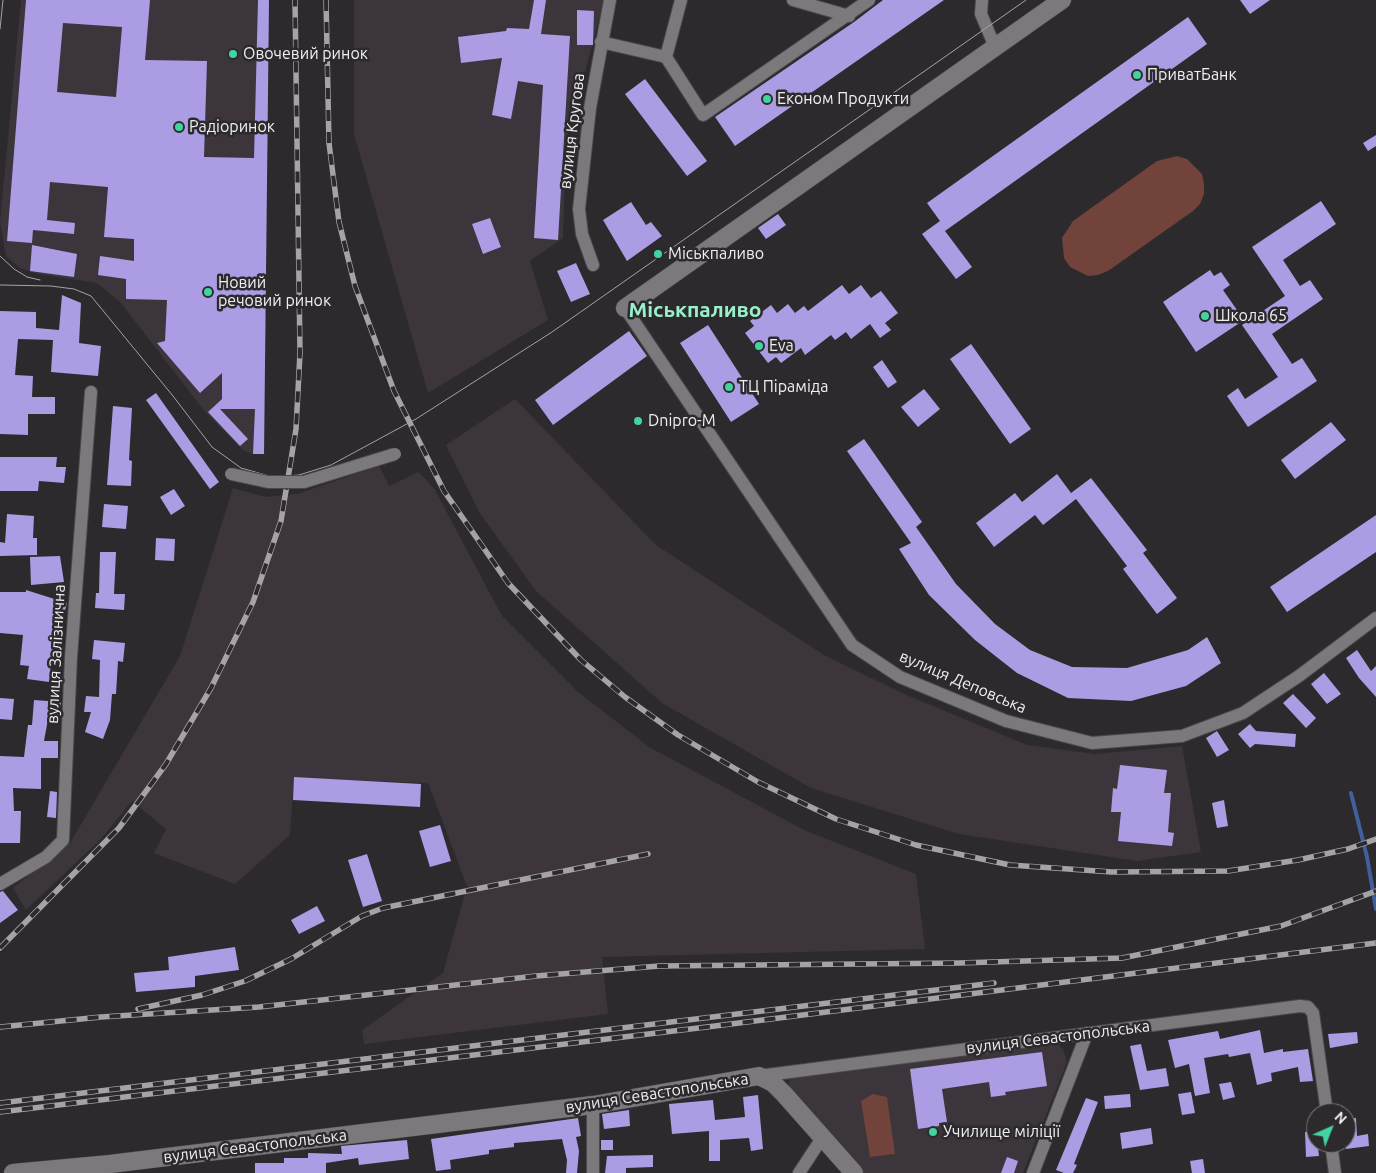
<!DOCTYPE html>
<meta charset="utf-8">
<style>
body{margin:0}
#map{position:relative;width:1376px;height:1173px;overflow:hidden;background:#2d2a2d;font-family:Ubuntu,sans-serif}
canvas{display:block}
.north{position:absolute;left:1306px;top:1103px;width:50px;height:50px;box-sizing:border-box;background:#2d2a2d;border:1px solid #7b787b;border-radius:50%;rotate:44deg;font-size:14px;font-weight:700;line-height:20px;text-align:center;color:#f0eef0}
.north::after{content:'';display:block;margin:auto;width:18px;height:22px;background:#41d4a1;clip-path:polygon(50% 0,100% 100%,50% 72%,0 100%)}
</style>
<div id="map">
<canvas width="1376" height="1173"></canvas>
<div class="north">N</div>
</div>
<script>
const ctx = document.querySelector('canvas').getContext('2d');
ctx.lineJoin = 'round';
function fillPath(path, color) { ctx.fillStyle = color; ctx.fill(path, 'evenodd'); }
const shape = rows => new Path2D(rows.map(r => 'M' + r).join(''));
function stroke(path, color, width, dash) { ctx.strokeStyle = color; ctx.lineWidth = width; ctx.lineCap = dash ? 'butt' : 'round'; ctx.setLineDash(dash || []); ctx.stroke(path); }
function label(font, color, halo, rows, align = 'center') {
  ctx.font = font + ' Ubuntu,sans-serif'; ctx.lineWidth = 5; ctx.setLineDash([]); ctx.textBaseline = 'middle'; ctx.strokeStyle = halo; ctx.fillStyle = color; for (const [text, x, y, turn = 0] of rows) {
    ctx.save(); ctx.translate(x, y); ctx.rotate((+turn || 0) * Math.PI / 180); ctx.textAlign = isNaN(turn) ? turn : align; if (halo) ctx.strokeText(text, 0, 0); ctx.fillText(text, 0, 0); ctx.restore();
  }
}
fillPath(shape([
 [21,0,269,0,264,454,253,454,243,450,206,413,121,303,97,283,38,274,20,268,6,256,0,222],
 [354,0,604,0,566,143,563,238,530,261,548,320,428,393,354,134],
 [515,399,656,545,824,655,904,694,1027,745,1095,754,1182,746,1201,852,1137,861,959,834,811,788,662,703,536,591,479,512,446,445],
 [379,466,389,486,419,472,435,490,502,616,577,691,649,747,804,830,916,874,925,949,602,957,608,1014,364,1044,362,1030,443,973,467,886,428,783,294,778,290,835,235,884,154,853,166,829,132,801,101,839,26,910,13,888,70,843,180,656,233,488,266,497,297,494],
 [1055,1042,1063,1049,1067,1062,1023,1173,864,1173,789,1091,789,1078]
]), '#3c353c');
fillPath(shape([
 [1177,156,1187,159,1202,174,1204,184,1204,194,1200,204,1193,211,1108,271,1098,275,1088,276,1070,267,1064,258,1062,238,1073,221,1157,161],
 [873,1094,887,1097,895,1154,870,1157,861,1101]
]), '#71433b');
stroke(shape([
 [1351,793,1367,857,1376,909]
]), '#40609c', 4);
fillPath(shape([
 [26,0,150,0,145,60,207,61,204,157,254,158,258,0,269,0,264,454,253,454,255,409,220,409,248,439,240,446,208,412,222,399,222,373,200,393,157,343,165,341,167,300,126,299,126,279,98,275,100,256,134,261,134,239,104,237,108,187,50,182,47,220,75,223,74,234,33,230,32,243,7,241],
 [63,23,122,27,116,97,57,92],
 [534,0,546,0,541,34,570,36,558,240,534,238,543,85,518,81,511,119,492,115,502,58,461,63,458,37,506,31,507,28,529,29],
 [883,0,944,0,735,146,715,117,854,22],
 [1240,0,1270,0,1250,14],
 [577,10,594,11,593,45,577,45],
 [1188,17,1207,44,945,231,972,267,956,279,922,234,940,221,927,203],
 [645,79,707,161,687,176,625,94],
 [1376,135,1376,146,1368,151,1363,143],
 [1321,201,1336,224,1283,260,1300,286,1310,280,1323,299,1272,334,1292,364,1302,358,1317,381,1248,427,1227,396,1238,388,1245,399,1278,377,1242,325,1285,296,1252,247],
 [631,202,646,225,651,222,662,236,627,261,603,220],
 [778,214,786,225,766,239,758,228],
 [490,218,501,247,483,254,472,224],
 [32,245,77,254,74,277,30,271],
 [576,263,590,294,571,302,557,271],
 [1210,270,1214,276,1221,272,1230,285,1223,290,1244,320,1196,352,1163,302],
 [842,285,849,294,861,285,871,298,881,291,898,313,885,323,891,330,880,338,870,324,851,339,846,332,835,340,831,335,805,355,801,348,781,363,776,357,768,363,745,333,754,326,750,321,771,305,777,313,788,304,795,313,804,306,808,311],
 [62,295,81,303,79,343,101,346,98,376,51,372,53,340,18,339,15,375,33,376,32,397,55,397,55,414,28,414,28,435,0,434,0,311,36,312,36,328,59,330],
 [708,325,759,404,731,422,680,343],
 [629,331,647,356,553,425,535,400],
 [971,344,1031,429,1010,444,950,359],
 [882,360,897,382,888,388,873,367],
 [924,389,940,409,918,427,901,407],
 [156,393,219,482,210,489,146,400],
 [113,406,132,408,129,460,132,461,131,486,107,485],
 [1331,422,1346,440,1295,479,1281,460],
 [864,439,922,522,916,527,956,584,995,624,1030,650,1072,667,1127,668,1188,650,1207,637,1221,663,1186,686,1131,701,1068,698,1017,673,975,640,929,595,899,549,911,543,847,451],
 [0,457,57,457,56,467,66,467,64,483,39,481,38,491,0,491],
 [1057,474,1071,493,1091,478,1147,550,1143,553,1177,598,1157,614,1123,569,1127,566,1076,499,1043,525,1035,515,994,547,976,523,1015,493,1022,502],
 [174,489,185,506,171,515,160,497],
 [104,504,128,506,126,529,102,527],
 [7,514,34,516,33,538,37,538,37,555,0,556,0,542,5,543],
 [1376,515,1376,552,1287,612,1270,587],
 [156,538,175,539,174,561,155,560],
 [100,552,116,552,114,594,125,594,124,610,95,608,96,593,99,593],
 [60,556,64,582,31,585,30,557],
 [26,590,67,603,62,621,56,619,49,682,27,679,29,666,20,665,23,635,0,633,0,592,26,592],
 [94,640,125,643,123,662,118,661,116,694,112,694,110,720,103,739,85,732,91,712,84,712,86,696,99,697,100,660,92,659],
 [1357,650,1371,671,1376,666,1376,697,1359,678,1346,658],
 [1324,673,1341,694,1327,704,1311,684],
 [1293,694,1316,718,1306,728,1283,703],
 [0,698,14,699,12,720,0,719],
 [34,700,61,702,59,720,48,719,44,741,58,741,58,758,41,758,41,789,13,788,14,811,21,811,20,843,0,843,0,756,24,757,28,725,32,725],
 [1250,724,1256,731,1296,734,1295,747,1255,744,1250,748,1238,734],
 [1217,731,1229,750,1217,757,1206,738],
 [1120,765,1167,770,1164,793,1171,793,1168,832,1174,833,1172,846,1118,841,1121,812,1111,812,1113,788,1117,789],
 [294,777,421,784,420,807,293,800],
 [50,791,57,792,56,818,47,817],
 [1224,800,1228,826,1217,828,1212,803],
 [440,825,451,861,430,867,419,831],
 [367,854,382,901,363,907,348,860],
 [3,891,18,910,0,923,0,892],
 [317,906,325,921,299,934,291,920],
 [235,947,239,970,195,976,195,987,136,992,134,973,169,970,168,957],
 [1260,1030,1264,1053,1283,1049,1283,1052,1308,1049,1313,1081,1300,1082,1298,1067,1271,1073,1272,1081,1257,1085,1250,1053,1229,1057,1228,1054,1204,1058,1210,1093,1195,1096,1189,1064,1175,1068,1168,1040,1218,1031,1220,1039],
 [1357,1032,1358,1043,1330,1048,1328,1034],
 [1141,1044,1147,1071,1166,1068,1169,1086,1140,1090,1130,1046],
 [1042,1052,1047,1086,1005,1092,1006,1095,991,1097,989,1082,942,1089,947,1122,939,1123,939,1126,918,1129,910,1069],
 [1231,1082,1235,1097,1223,1100,1219,1084],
 [1191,1092,1195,1113,1182,1115,1178,1094],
 [1130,1094,1131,1107,1105,1109,1104,1096],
 [758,1095,763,1149,751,1151,749,1138,720,1140,720,1161,709,1161,709,1131,672,1134,669,1104,713,1100,715,1120,745,1117,743,1097],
 [1086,1098,1098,1102,1074,1164,1077,1165,1073,1173,1064,1173,1056,1170],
 [629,1110,630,1126,604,1129,602,1114],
 [578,1118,581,1136,576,1137,579,1151,577,1173,566,1173,567,1160,562,1139,514,1143,514,1147,489,1150,489,1154,450,1160,451,1169,436,1171,431,1139],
 [1346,1118,1356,1118,1357,1136,1368,1134,1369,1146,1346,1149],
 [1151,1128,1153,1144,1122,1149,1120,1133],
 [1316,1131,1319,1156,1306,1157,1305,1132],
 [407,1140,409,1159,359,1165,358,1158,326,1163,326,1173,255,1173,255,1163,284,1163,284,1158,308,1158,308,1153,342,1154,341,1146],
 [601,1140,613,1140,613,1150,601,1150],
 [653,1155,653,1167,626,1168,626,1173,605,1173,607,1156],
 [1007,1157,1018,1161,1014,1173,1001,1173],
 [1203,1159,1205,1173,1192,1173,1190,1161]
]), '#ac9ce3');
const street = shape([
 [793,0,849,16],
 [982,0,981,14,995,47],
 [601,42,666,57,703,115,869,0],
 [666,57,681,0],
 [593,265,582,234,579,209,590,108,610,0],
 [625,308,852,645,900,677,1006,721,1092,743,1182,736,1243,713,1299,676,1376,618],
 [0,884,46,857,63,840,71,657,91,392],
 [759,1076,1300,1006,1308,1007,1313,1013,1327,1113],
 [1331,1143,1335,1173],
 [593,1173,593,1105],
 [799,1173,822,1138],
 [1033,1173,1087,1033]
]);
const secondary = shape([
 [625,308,1062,0],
 [13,1173,110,1164,593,1105,759,1076,773,1083,784,1094,854,1173]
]);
stroke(street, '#4a484a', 14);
stroke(secondary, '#4a484a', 19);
stroke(street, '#7c797c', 12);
stroke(secondary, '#7c797c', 18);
stroke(shape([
 [0,29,3,0],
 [0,256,14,269,27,277,40,280],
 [0,285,51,286,74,289,91,296,173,396,212,447,241,468,273,477,299,475,331,465,416,419,552,332,1026,0]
]), '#a5a3a5', 1);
const rail = shape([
 [326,0,329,143,339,222,355,286,394,391,444,491,508,583,581,660,625,697,678,735,758,782,836,819,916,845,1010,865,1112,872,1228,871,1298,860,1348,849,1376,839],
 [0,948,119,828,166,764,211,688,253,602,281,521,296,429,300,353,295,0],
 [138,1009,202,995,245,981,291,959,362,916,383,908,648,854],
 [0,1027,101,1017,259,1007,536,976,659,966,959,963,1122,958,1281,926,1376,891],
 [0,1103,994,983],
 [0,1112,715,1026,1376,943]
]);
stroke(rail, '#a5a3a5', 5.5);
stroke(rail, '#2d2a2d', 4, [11]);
const streetBridge = shape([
 [231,474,268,482,304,482,395,454]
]);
stroke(streetBridge, '#4a484a', 14, []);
stroke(streetBridge, '#7c797c', 12);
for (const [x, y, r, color] of [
 [233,54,5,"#41d4a1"],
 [1137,75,5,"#41d4a1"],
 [767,99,5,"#41d4a1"],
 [179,127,5,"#41d4a1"],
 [658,254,5,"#41d4a1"],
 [208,292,5,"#41d4a1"],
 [1205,316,5,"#41d4a1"],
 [759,346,5,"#41d4a1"],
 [729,387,5,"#41d4a1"],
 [638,421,5,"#41d4a1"],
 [933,1132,5,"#41d4a1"]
]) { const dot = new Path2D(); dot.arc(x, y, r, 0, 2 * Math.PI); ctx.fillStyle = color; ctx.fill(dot); stroke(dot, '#2d2a2d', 2); }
label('16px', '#f0eef0', '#2d2a2d', [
 ["Овочевий ринок",243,54],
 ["ПриватБанк",1147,75],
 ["Економ Продукти",777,99],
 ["Радіоринок",189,127],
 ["Міськпаливо",668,254],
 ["Новий",218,283],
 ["речовий ринок",218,301],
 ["Школа 65",1215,316],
 ["Eva",769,346],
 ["ТЦ Піраміда",739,387],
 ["Dnipro-M",648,421],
 ["Училище міліції",943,1132]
], 'left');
label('16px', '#f0eef0', '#2d2a2d', [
 ["вулиця Кругова",572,131,-83],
 ["вулиця Залізнична",56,654,-87],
 ["вулиця Деповська",963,682,23],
 ["вулиця Севастопольська",1058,1037,-7],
 ["вулиця Севастопольська",657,1093,-9],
 ["вулиця Севастопольська",255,1146,-7]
]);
label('bold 21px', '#99f0cb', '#2d2a2d', [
 ["Міськпаливо",695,310]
]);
</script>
